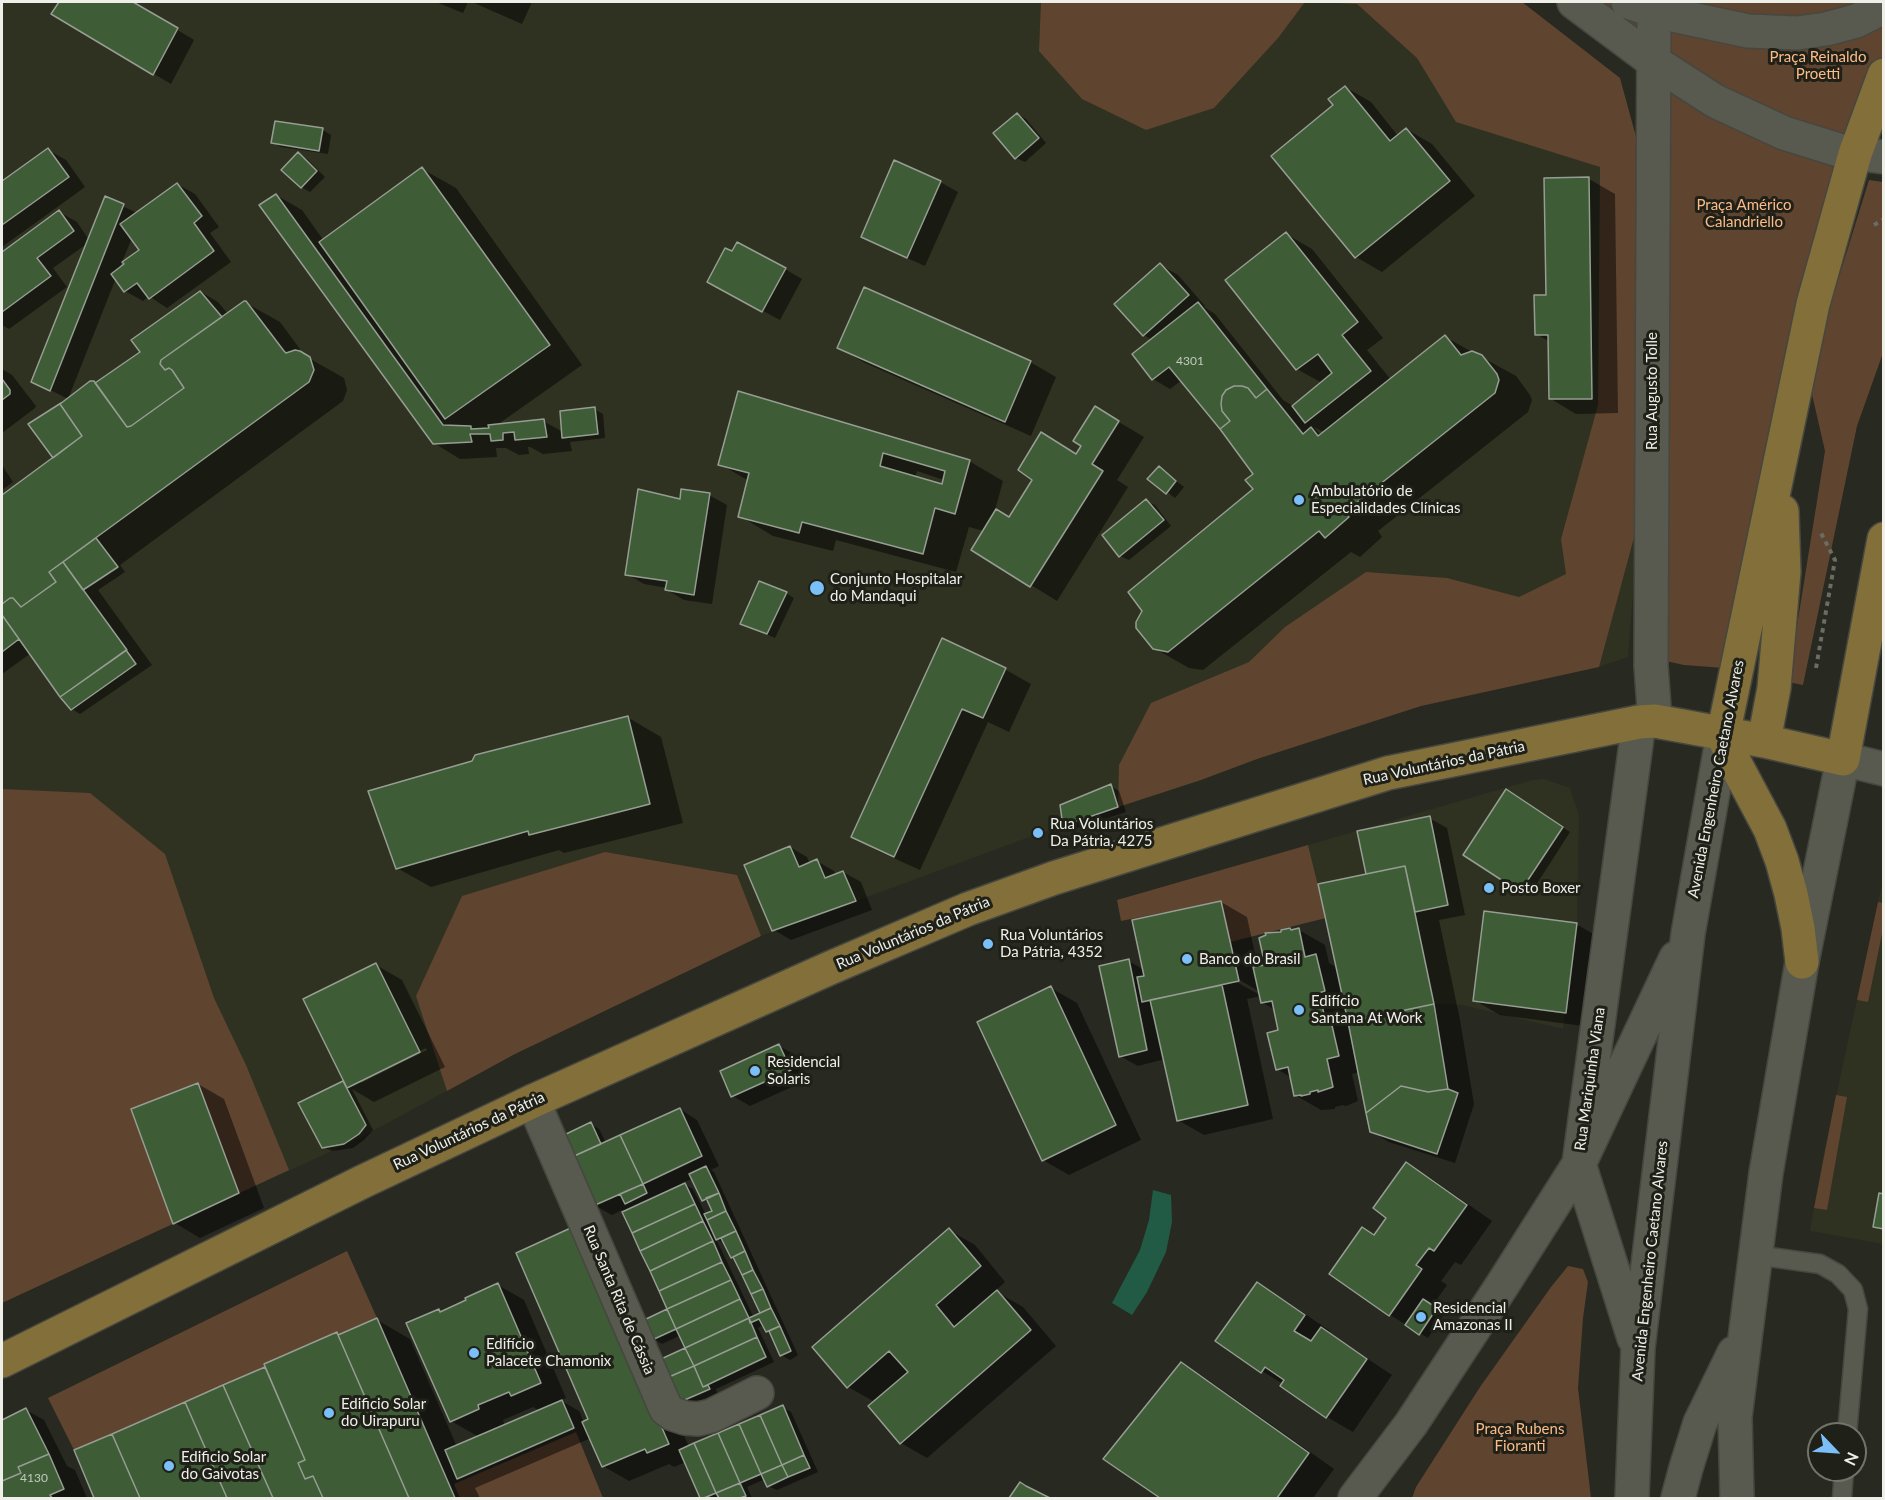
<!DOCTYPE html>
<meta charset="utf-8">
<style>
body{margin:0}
#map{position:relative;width:1885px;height:1500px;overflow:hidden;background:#282920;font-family:Lato,sans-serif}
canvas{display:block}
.frame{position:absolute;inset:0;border:3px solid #eeefe9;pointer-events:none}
.north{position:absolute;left:1807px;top:1422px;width:60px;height:60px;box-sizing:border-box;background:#1f2017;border:2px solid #72736b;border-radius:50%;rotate:115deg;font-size:16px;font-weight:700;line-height:24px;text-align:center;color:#eeefe9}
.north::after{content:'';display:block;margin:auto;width:21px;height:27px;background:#7abff8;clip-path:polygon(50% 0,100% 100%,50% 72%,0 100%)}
</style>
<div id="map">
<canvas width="1885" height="1500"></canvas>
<div class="frame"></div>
<div class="north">N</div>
</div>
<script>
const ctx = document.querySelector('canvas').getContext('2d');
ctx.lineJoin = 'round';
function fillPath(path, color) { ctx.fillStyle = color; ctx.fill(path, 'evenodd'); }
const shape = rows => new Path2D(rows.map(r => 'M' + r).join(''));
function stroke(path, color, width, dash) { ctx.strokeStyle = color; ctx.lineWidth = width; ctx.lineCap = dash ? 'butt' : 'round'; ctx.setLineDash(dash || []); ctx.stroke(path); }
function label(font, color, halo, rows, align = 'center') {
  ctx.font = font + ' Lato,sans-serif'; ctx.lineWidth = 6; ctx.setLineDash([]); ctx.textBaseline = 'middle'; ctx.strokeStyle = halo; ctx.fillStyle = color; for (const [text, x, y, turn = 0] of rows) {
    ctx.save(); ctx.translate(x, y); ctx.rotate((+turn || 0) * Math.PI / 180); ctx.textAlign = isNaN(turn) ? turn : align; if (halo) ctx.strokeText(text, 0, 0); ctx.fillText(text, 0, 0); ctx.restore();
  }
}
fillPath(shape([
 [2,2,1522,2,1620,78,1639,519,1628,657,1599,667,1421,706,1257,759,1201,780,1038,834,761,936,515,1054,360,1138,2,1303],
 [1544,779,1570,788,1579,815,1577,923,1563,1029,1462,1005,1434,1004,1348,1022,1308,845,1532,780],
 [1883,879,1883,1244,1810,1231,1824,1152]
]), '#2f3121');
fillPath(shape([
 [1041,2,1305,2,1278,38,1214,108,1146,130,1082,99,1039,51],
 [1316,2,1522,2,1620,78,1638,144,1639,519,1599,667,1421,706,1257,759,1201,780,1118,807,1119,765,1151,703,1249,662,1285,627,1366,572,1447,578,1519,597,1566,574,1561,539,1598,405,1600,167,1456,122,1417,58,1357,4],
 [1574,2,1883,2,1883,75,1724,668,1684,665,1661,660,1653,61],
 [1869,180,1883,182,1883,353,1857,426,1803,685,1788,682,1825,451,1808,377],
 [2,789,90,793,165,854,214,998,246,1065,289,1170,2,1303],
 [1308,845,1326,918,1230,942,1221,901,1121,921,1117,900],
 [605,852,737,875,761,936,515,1054,447,1091,416,996,462,896],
 [1878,902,1883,903,1883,929,1868,1002,1857,1000],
 [1836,1095,1847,1097,1827,1210,1814,1208],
 [347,1251,377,1318,338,1335,336,1332,264,1364,265,1367,74,1450,48,1398],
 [1568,1266,1583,1269,1588,1282,1583,1318,1578,1388,1591,1498,1412,1498,1416,1487,1480,1387,1551,1287],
 [576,1432,603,1498,460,1498,454,1484]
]), '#5f4430');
fillPath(shape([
 [1153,1190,1171,1195,1172,1222,1166,1252,1147,1292,1132,1315,1112,1303,1140,1250,1149,1220]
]), '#215b45');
fillPath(shape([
 [60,2,131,2,194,40,171,84,53,14],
 [436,2,468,2,463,13],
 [472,2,532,2,522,24],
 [1345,87,1371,102,1398,136,1406,129,1432,144,1475,196,1382,272,1356,257,1273,156,1335,105],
 [1017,114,1026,119,1046,143,1025,162,1016,158],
 [276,122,323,130,331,135,328,154,281,147,272,142],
 [48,150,66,160,85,187,2,247,2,183],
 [299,154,307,159,325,177,310,192,301,187],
 [422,169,456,188,582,365,497,425,543,421,563,432,594,409,603,414,605,438,570,442,572,451,543,454,530,447,528,447,529,454,519,455,506,448,496,448,497,457,460,459,434,443,276,195,302,210,324,241],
 [1589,179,1615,194,1618,413,1576,414,1551,399,1550,342,1536,334,1547,296],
 [940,182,958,192,925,266,880,246,862,236],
 [177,184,195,194,219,227,210,233,231,262,167,308,149,296,143,301,125,291,116,278,68,399,33,381,88,243,53,268,67,287,9,329,2,325,2,254,59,212,77,222,89,240,106,198,137,213],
 [132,238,141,251,119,269],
 [1286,234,1312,249,1383,338,1367,350,1391,380,1445,337,1516,376,1530,395,1532,400,1528,412,1378,531,1382,537,1360,557,1351,552,1203,670,1189,668,1154,648,1255,490,1255,474,1182,380,1170,389,1153,379,1152,340,1144,335,1160,265,1178,275,1205,306,1204,307,1215,314,1283,400,1293,406,1322,383,1297,369,1227,280],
 [1314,427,1325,433,1322,435,1320,434],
 [785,269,802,279,780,320,726,291],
 [201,292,218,302,228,314,246,303,280,322,305,356,344,378,347,390,343,401,120,565,125,572,98,590,152,665,80,714,72,709,31,653,2,674,2,497,55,458,96,385,143,353],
 [839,348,1030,362,1056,377,1031,436,865,363],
 [2,369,12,375,36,406,35,408,2,433],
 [739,393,969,461,1003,481,995,510,1010,519,1077,455,1083,445,1095,408,1144,437,1117,480,1128,487,1057,601,973,549,984,531,969,527,956,572,836,540,833,551,773,536,740,516,749,481,720,464],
 [917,471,944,480,943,486,915,478],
 [2,465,13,482,2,490],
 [1159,468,1184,487,1175,498,1150,479],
 [709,495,727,505,712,604,684,600,667,590,667,588,644,584,627,574,681,500],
 [1146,501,1155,505,1171,526,1129,560,1120,556],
 [786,593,794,598,775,638,742,623],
 [942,640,1006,670,1031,684,1009,732,988,722,920,870,878,851,853,836],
 [627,717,661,737,683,823,564,853,559,850,431,887,397,868],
 [1111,786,1119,791,1126,812,1073,829,1064,825],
 [1514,796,1570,832,1529,896,1465,855],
 [1429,818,1447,828,1465,915,1439,920,1460,1020,1474,1104,1455,1163,1389,1142,1372,1132,1359,1072,1352,1074,1358,1101,1346,1106,1343,1105,1335,1107,1335,1109,1321,1110,1295,1095,1292,1078,1277,1069,1280,1031,1275,1010,1262,1002,1261,996,1247,999,1273,1119,1204,1135,1178,1120,1165,1059,1138,1066,1120,1056,1129,961,1144,970,1221,902,1247,917,1258,968,1267,966,1283,933,1290,929,1294,931,1299,930,1325,945,1329,963,1337,968,1371,874,1368,873],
 [1233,976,1260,992,1260,995,1231,979],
 [790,847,807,857,810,864,817,861,834,871,836,875,843,872,861,882,872,910,791,940,774,930],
 [1576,924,1602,939,1591,1027,1500,1015,1474,1000],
 [376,965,402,980,445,1067,374,1102,352,1089,373,1130,364,1140,353,1148,332,1151,323,1147,343,1082,347,1085],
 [426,1048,427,1050,361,1083,361,1080],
 [1051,988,1077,1003,1141,1140,1069,1175,1043,1160],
 [779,1046,797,1056,807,1080,750,1106,733,1096],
 [198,1084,224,1099,264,1208,200,1238,175,1223],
 [680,1109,697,1120,719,1166,711,1170,714,1172,798,1355,790,1360,781,1355,772,1334,767,1331,764,1325,758,1328,774,1362,716,1389,717,1393,689,1406,681,1401,687,1348,681,1335,662,1344,654,1339,669,1310,622,1210,612,1215,594,1205,591,1124,599,1129,606,1143],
 [692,1179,703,1200,710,1203,714,1212,706,1215,693,1189,682,1183],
 [716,1239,726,1244,732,1257,736,1259,762,1314,754,1318],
 [1406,1164,1432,1179,1492,1221,1461,1265,1455,1262,1441,1281,1447,1285,1432,1306,1444,1314,1428,1338,1390,1315,1331,1274,1375,1236,1388,1218],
 [949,1230,975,1245,1005,1282,995,1291,1023,1307,1056,1346,927,1458,901,1443,875,1402,848,1387],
 [601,1243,689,1447,782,1407,791,1412,818,1472,777,1490,768,1486,765,1479,747,1487,752,1498,702,1498,686,1462,674,1467,669,1464,629,1481,603,1466,591,1438,475,1488,480,1498,95,1498,76,1451,267,1368,337,1334,340,1336,377,1320,410,1339,457,1447,479,1437,451,1421,438,1310,442,1312,498,1285,524,1300,566,1398,560,1400,579,1411,584,1423,590,1420],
 [533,1407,540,1411,505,1426,503,1420],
 [1257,1284,1283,1299,1330,1331,1329,1333,1392,1375,1353,1432,1327,1417,1282,1386,1283,1384,1262,1371],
 [1181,1364,1207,1379,1334,1469,1313,1498,1163,1498,1105,1458],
 [26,1410,44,1420,67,1466,75,1470,87,1498,2,1498,2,1422]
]), '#0007');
const building = shape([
 [59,2,133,2,178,28,153,75,51,14,59,2],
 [1345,86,1390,141,1406,128,1450,181,1355,258,1271,156,1333,105,1328,99,1345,86],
 [1017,113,1039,138,1015,159,993,133,1017,113],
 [275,121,323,128,319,151,271,143,275,121],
 [48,148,69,177,2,225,2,181,48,148],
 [298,152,317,171,301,188,281,170,298,152],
 [894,160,941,181,907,258,861,237,894,160],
 [422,167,550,345,445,419,319,242,422,167],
 [1589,177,1592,399,1549,399,1548,335,1535,335,1534,295,1546,295,1544,178,1589,177],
 [177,183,202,216,194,223,214,251,149,299,137,283,124,292,111,274,124,264,122,262,139,250,120,224,177,183],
 [276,194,443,425,471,426,471,429,489,428,488,425,544,419,547,437,515,440,514,432,503,433,503,440,491,441,490,434,470,434,472,442,433,444,259,205,276,194],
 [105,196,124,204,50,391,31,382,105,196],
 [59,210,74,231,37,258,51,276,2,312,2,252,59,210],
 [1286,232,1358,322,1342,335,1371,371,1305,423,1292,406,1332,373,1318,354,1296,370,1225,280,1286,232],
 [737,242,786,268,762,312,707,282,725,248,732,251,737,242],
 [1160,263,1189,295,1143,336,1114,304,1160,263],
 [864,287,1031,361,1005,422,837,348,864,287],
 [200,291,222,317,161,360,160,364,165,370,169,368,172,370,184,388,131,426,127,427,95,383,140,352,131,340,200,291],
 [244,301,246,301,284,351,286,353,295,350,300,351,310,357,314,370,309,382,49,572,56,582,53,584,21,607,13,598,10,598,2,604,2,495,82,436,60,404,90,381,94,381,127,427,131,426,184,388,172,370,169,368,165,370,160,364,161,360,244,301],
 [1198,302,1267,389,1256,398,1248,388,1242,386,1234,386,1226,390,1222,396,1221,404,1222,411,1230,421,1220,429,1169,367,1152,380,1132,354,1198,302],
 [1445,335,1461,355,1472,351,1482,355,1497,374,1499,380,1495,393,1345,512,1349,517,1325,538,1319,531,1168,652,1153,649,1136,628,1136,622,1142,611,1128,592,1253,489,1245,480,1253,474,1220,429,1230,421,1222,411,1221,404,1222,396,1226,390,1234,386,1242,386,1248,388,1256,398,1267,389,1303,434,1311,427,1318,436,1445,335],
 [2,379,10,390,10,394,2,400,2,379],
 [738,391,970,460,955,514,935,508,923,554,802,522,799,533,738,517,749,473,718,465,738,391],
 [883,453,945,471,942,484,880,466,883,453],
 [61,403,60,404,82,436,53,458,28,424,61,403],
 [1095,406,1119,421,1092,464,1103,471,1030,587,971,550,996,509,1009,517,1032,480,1018,470,1041,432,1076,454,1081,446,1073,441,1095,406],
 [595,407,598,434,562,438,560,411,595,407],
 [1159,466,1176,481,1166,494,1147,479,1159,466],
 [638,489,680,499,681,489,710,493,694,595,665,590,667,581,625,575,638,489],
 [1146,499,1164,520,1119,557,1102,535,1146,499],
 [96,538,118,567,83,590,63,562,96,538],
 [63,562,127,650,60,697,2,615,2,604,10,598,13,598,21,607,56,582,49,572,63,562],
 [759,581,787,592,767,634,740,624,759,581],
 [2,615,19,639,2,652,2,615],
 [942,638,1006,668,983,718,962,709,894,857,851,837,942,638],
 [126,650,136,664,71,710,60,697,126,650],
 [628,716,650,804,529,835,528,831,396,869,368,791,472,761,475,755,628,716],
 [1111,784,1118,807,1063,826,1060,805,1111,784],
 [1506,789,1563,827,1520,892,1463,855,1506,789],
 [1430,816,1448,905,1415,912,1405,866,1366,874,1357,831,1430,816],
 [790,846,799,867,817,859,825,878,843,871,856,901,772,931,744,865,790,846],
 [1405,866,1434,1004,1348,1022,1318,884,1405,866],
 [1221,901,1239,981,1142,1002,1137,977,1144,976,1132,920,1221,901],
 [1484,911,1577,923,1566,1013,1473,1001,1484,911],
 [1290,928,1291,930,1299,928,1305,957,1316,954,1325,991,1319,993,1325,1018,1330,1017,1339,1056,1327,1059,1333,1087,1318,1092,1318,1090,1310,1092,1310,1094,1301,1096,1301,1095,1294,1096,1288,1067,1276,1070,1267,1033,1278,1030,1272,1001,1261,1003,1253,967,1265,965,1259,938,1266,935,1265,933,1281,932,1281,930,1290,928],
 [1129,959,1147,1050,1119,1057,1099,966,1129,959],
 [376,963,420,1052,347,1088,303,999,376,963],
 [1222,985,1248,1105,1177,1121,1150,1000,1222,985],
 [1051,986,1116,1125,1042,1161,977,1022,1051,986],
 [1434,1004,1448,1089,1428,1092,1401,1086,1366,1113,1348,1022,1434,1004],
 [779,1044,791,1070,731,1097,720,1071,779,1044],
 [343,1081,366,1125,359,1134,344,1144,322,1148,298,1103,343,1081],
 [198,1083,239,1193,173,1224,131,1109,198,1083],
 [1401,1086,1428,1092,1448,1089,1458,1093,1437,1154,1370,1132,1366,1113,1401,1086],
 [680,1108,702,1156,643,1184,620,1135,680,1108],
 [591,1122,601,1144,572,1157,562,1136,591,1122],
 [620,1135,643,1184,593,1206,572,1157,620,1135],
 [1406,1162,1467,1205,1434,1251,1429,1248,1416,1265,1422,1269,1389,1316,1329,1274,1362,1227,1374,1235,1386,1218,1373,1208,1406,1162],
 [706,1166,719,1193,702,1201,689,1174,706,1166],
 [685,1183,695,1204,632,1233,622,1212,685,1183],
 [643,1184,647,1193,625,1204,620,1194,643,1184],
 [719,1193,726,1211,707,1220,704,1214,712,1211,706,1198,719,1193],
 [1879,1193,1884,1194,1884,1229,1873,1227,1879,1193],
 [695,1204,703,1221,640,1251,632,1233,695,1204],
 [726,1211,736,1231,716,1240,707,1220,726,1211],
 [703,1221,713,1241,650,1271,640,1251,703,1221],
 [575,1226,669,1444,647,1453,645,1449,602,1467,582,1422,588,1419,516,1253,575,1226],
 [949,1228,981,1266,936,1305,954,1327,997,1290,1031,1330,900,1444,868,1406,908,1372,889,1351,847,1388,812,1347,949,1228],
 [736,1231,745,1251,731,1258,721,1238,736,1231],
 [713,1241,722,1262,659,1291,650,1271,713,1241],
 [745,1251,753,1270,742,1275,733,1257,745,1251],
 [722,1262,731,1280,667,1309,659,1291,722,1262],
 [753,1270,763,1289,751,1294,742,1275,753,1270],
 [731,1280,740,1299,676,1329,667,1309,731,1280],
 [1257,1282,1305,1315,1294,1331,1311,1341,1321,1327,1367,1359,1326,1418,1280,1386,1284,1380,1265,1367,1261,1373,1215,1341,1257,1282],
 [498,1283,541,1383,511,1396,509,1392,478,1405,479,1409,450,1422,406,1323,439,1309,440,1312,466,1300,465,1298,498,1283],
 [763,1289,771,1308,760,1313,751,1294,763,1289],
 [740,1299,749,1318,685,1348,676,1329,740,1299],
 [1423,1299,1437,1308,1419,1335,1405,1325,1423,1299],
 [771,1308,780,1326,766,1332,759,1319,750,1323,749,1318,771,1308],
 [667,1309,676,1329,652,1340,644,1320,667,1309],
 [377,1318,455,1498,409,1498,338,1335,377,1318],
 [749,1318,757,1337,694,1366,685,1348,749,1318],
 [780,1326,791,1351,780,1356,769,1331,780,1326],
 [337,1332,338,1335,409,1498,323,1498,313,1476,305,1479,298,1463,305,1460,264,1364,337,1332],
 [757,1337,766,1357,703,1387,694,1366,757,1337],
 [685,1348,694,1366,669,1377,661,1359,685,1348],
 [1181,1362,1309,1453,1277,1498,1160,1498,1103,1459,1181,1362],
 [694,1366,703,1387,708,1385,710,1389,680,1402,669,1377,694,1366],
 [265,1367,305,1460,298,1463,305,1479,313,1476,323,1498,273,1498,223,1385,265,1367],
 [223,1385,273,1498,227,1498,185,1402,223,1385],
 [562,1400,574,1428,457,1479,445,1450,562,1400],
 [185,1402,227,1498,140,1498,112,1434,185,1402],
 [783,1405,804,1455,782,1465,760,1415,783,1405],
 [26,1408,49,1454,18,1467,21,1473,2,1481,2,1420,26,1408],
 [760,1415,782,1465,761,1474,739,1424,760,1415],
 [739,1424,761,1474,740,1483,718,1433,739,1424],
 [718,1433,740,1483,716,1493,694,1443,718,1433],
 [112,1434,140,1498,94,1498,74,1450,112,1434],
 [694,1443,716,1493,704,1498,700,1498,679,1450,694,1443],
 [49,1454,64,1489,50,1495,52,1498,2,1498,2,1481,21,1473,18,1467,49,1454],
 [804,1455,810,1468,788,1477,782,1465,804,1455],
 [782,1465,788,1477,767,1487,761,1474,782,1465],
 [1020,1482,1026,1486,1050,1498,1009,1498,1020,1482],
 [740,1483,746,1496,740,1498,719,1498,716,1493,740,1483]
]);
fillPath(building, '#3e5c35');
stroke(building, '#969d93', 1.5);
const service = shape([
 [1755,1255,1820,1264,1838,1274,1853,1290,1858,1309,1847,1434],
 [1842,1498,1844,1470]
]);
const minor = shape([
 [1654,11,1651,666,1655,721],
 [533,1101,666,1409,673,1414,685,1418,698,1419,711,1416,757,1393]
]);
const tertiary = shape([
 [1574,2,1653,61,1715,101,1784,133,1845,152,1884,157],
 [1628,2,1654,11,1748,31,1797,33,1826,29,1856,21,1884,7],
 [1634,1338,1579,1164,1676,958],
 [1355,1498,1411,1424,1503,1284,1579,1164,1639,722],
 [1632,1498,1638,1348,1688,934,1723,735],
 [1678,1498,1686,1468,1700,1423,1734,1353],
 [1737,1498,1735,1417,1766,1173,1802,962,1843,759]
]);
const secondary = shape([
 [1843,759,1884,769]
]);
const primary = shape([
 [1723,735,1813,304,1855,154,1884,75],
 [1723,735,1735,763,1770,829,1782,861,1791,894,1798,928,1802,962],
 [1764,741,1774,688,1784,572,1782,511],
 [2,1361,362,1182,533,1101,830,968,968,909,1054,878,1388,773,1639,722,1655,721,1764,741,1843,759,1884,539]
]);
stroke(service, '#46473f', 21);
stroke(minor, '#46473f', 36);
stroke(tertiary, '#46473f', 36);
stroke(secondary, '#46473f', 36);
stroke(primary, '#46473f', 36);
stroke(shape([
 [1874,225,1884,219],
 [1816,668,1835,560,1821,533]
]), '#6b6c64', 4, [4.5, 4.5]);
stroke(service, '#58594f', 18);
stroke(minor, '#58594f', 33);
stroke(tertiary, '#58594f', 33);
stroke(secondary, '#58594f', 33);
stroke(primary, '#836f3a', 33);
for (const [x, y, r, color] of [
 [1299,500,6,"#7abff8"],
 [817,588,8,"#7abff8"],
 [1038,833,6,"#7abff8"],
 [1489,888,6,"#7abff8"],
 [988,944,6,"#7abff8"],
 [1187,959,6,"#7abff8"],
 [1299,1010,6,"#7abff8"],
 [755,1071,6,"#7abff8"],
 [1421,1317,6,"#7abff8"],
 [474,1353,6,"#7abff8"],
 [329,1413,6,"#7abff8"],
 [169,1466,6,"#7abff8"]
]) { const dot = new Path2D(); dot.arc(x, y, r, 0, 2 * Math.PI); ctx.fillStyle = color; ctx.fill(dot); stroke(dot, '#1f2017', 2); }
label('12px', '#c2cabc', null, [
 ["4301",1190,361],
 ["4130",34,1478]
]);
label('15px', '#fcbb88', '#1f2017', [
 ["Praça Reinaldo",1818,57],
 ["Proetti",1818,74],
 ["Praça Américo",1744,205],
 ["Calandriello",1744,222],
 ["Praça Rubens",1520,1429],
 ["Fioranti",1520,1446]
]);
label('15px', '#eeefe9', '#1f2017', [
 ["Rua Augusto Tolle",1652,391,-90],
 ["Rua Voluntários da Pátria",1444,763,-12],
 ["Avenida Engenheiro Caetano Alvares",1716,779,-79],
 ["Rua Voluntários da Pátria",913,933,-23],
 ["Rua Mariquinha Viana",1590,1079,-82],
 ["Rua Voluntários da Pátria",469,1131,-25],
 ["Avenida Engenheiro Caetano Alvares",1650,1261,-84],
 ["Rua Santa Rita de Cássia",619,1300,67]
]);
label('15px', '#eeefe9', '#1f2017', [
 ["Ambulatório de",1311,491],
 ["Especialidades Clínicas",1311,508],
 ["Conjunto Hospitalar",830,579],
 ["do Mandaqui",830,596],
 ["Rua Voluntários",1050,824],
 ["Da Pátria, 4275",1050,841],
 ["Posto Boxer",1501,888],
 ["Rua Voluntários",1000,935],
 ["Da Pátria, 4352",1000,952],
 ["Banco do Brasil",1199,959],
 ["Edifício",1311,1001],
 ["Santana At Work",1311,1018],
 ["Residencial",767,1062],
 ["Solaris",767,1079],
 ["Residencial",1433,1308],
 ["Amazonas II",1433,1325],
 ["Edifício",486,1344],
 ["Palacete Chamonix",486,1361],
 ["Edificio Solar",341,1404],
 ["do Uirapuru",341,1421],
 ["Edificio Solar",181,1457],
 ["do Gaivotas",181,1474]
], 'left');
</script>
